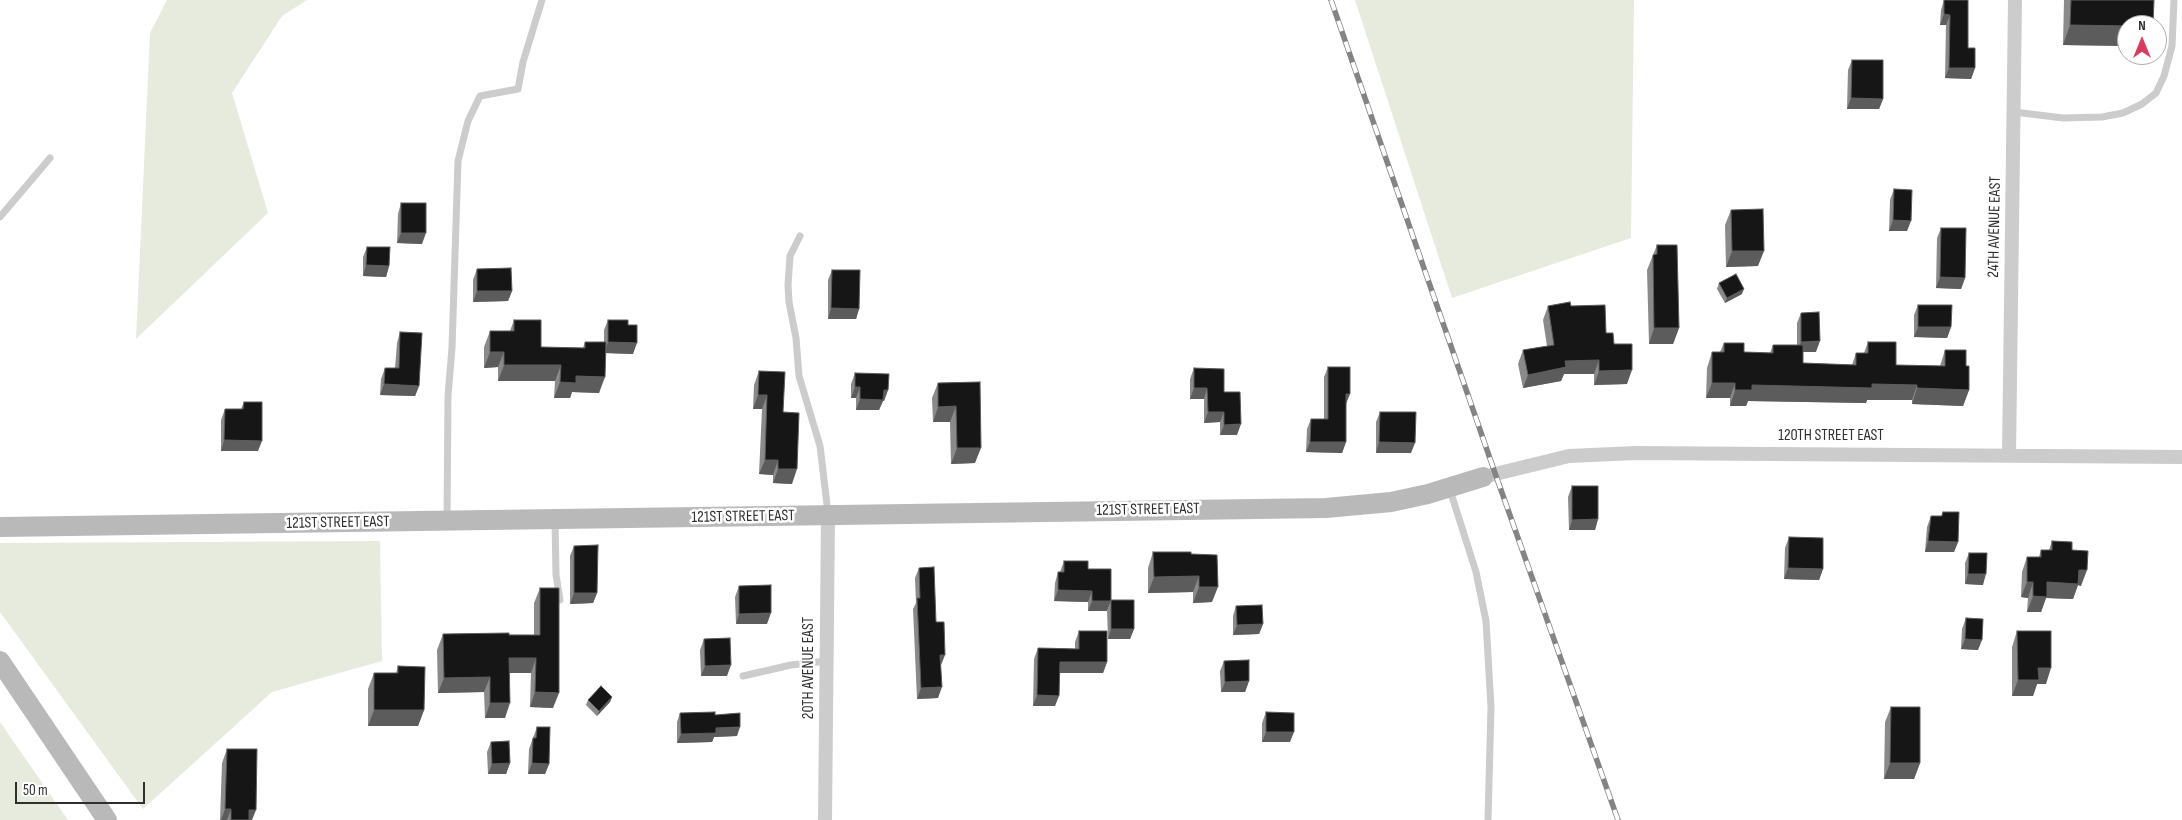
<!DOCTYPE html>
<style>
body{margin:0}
#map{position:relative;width:2182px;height:820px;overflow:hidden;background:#fff;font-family:"Sofia Sans Condensed",sans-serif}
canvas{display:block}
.north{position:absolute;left:2117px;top:15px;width:50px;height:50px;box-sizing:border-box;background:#fff;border:1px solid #acacac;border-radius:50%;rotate:0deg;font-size:14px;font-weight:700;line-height:20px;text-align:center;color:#2f2f2f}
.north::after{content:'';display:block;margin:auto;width:18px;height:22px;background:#d93d5d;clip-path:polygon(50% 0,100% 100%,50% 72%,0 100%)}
.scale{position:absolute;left:15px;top:782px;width:130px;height:22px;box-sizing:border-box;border:2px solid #2f2f2f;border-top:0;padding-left:6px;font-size:15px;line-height:18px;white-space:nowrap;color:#2f2f2f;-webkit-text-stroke:4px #fff;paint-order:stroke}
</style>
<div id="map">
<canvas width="2182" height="820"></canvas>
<div class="north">N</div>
<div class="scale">50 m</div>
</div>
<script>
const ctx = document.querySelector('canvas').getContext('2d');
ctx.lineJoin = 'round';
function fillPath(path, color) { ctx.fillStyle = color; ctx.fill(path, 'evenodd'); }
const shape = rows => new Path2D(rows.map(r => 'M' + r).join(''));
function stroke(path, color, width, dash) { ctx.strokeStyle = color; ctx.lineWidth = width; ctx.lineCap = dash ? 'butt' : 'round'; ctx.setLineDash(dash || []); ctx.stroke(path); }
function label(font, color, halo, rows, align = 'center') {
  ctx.font = font + ' "Sofia Sans Condensed",sans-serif'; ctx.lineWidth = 5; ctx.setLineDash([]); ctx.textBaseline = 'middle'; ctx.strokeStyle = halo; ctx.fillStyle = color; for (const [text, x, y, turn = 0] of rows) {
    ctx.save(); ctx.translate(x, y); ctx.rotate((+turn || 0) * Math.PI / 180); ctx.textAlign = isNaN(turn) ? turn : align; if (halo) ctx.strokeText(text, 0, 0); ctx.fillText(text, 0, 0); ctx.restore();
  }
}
fillPath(shape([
 [167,0,307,0,282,16,232,93,268,213,136,339,150,33],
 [1355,0,1634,0,1631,238,1452,298],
 [380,541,382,661,272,692,143,809,0,612,0,543],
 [0,722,68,820,0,820]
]), '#e6ebdd');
stroke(shape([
 [2014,112,2063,118,2102,117,2123,113,2142,104,2156,93,2164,76,2172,46,2174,0],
 [0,217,50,158],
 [800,236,790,256,788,285,789,302,796,338,799,376,820,446,828,513],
 [1450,490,1476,572,1486,621,1491,707,1488,820],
 [447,520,448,396,452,348,458,161,468,121,480,96,518,89,523,62,542,0],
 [555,520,556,575,560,600],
 [743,676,791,665,827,661]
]), '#ccc', 7);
stroke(shape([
 [2009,455,2015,0],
 [1483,477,1569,456,1636,453,2182,457],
 [825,820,828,516]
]), '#ccc', 14);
stroke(shape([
 [0,527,1326,508,1391,502,1428,494,1483,477],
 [0,661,107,820]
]), '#b9b9b9', 20);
const rail = shape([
 [1331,0,1495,473,1618,820]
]);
stroke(rail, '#848484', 5.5);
stroke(rail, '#fff', 4, [11]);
fillPath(shape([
 [1944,0,1968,48,1975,68,1971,79,1945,78,1946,25,1940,25,1941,10],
 [2064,0,2154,0,2127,25,2127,46,2063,45],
 [1852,60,1883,99,1879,109,1847,109,1848,70],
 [1894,189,1907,231,1889,231,1890,200],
 [401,203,422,244,397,243,398,214],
 [1731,210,1758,266,1726,267,1725,225],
 [1941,228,1965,278,1961,289,1936,288,1937,238],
 [1657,245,1679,328,1673,344,1649,344,1647,270],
 [367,247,389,266,386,277,363,276,363,257],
 [477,269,512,291,508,301,473,302,473,280],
 [832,270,859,309,856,319,828,319,828,280],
 [1719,283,1742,294,1725,303,1717,289],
 [1918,305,1951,327,1947,338,1914,337,1914,315],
 [1548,306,1571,306,1606,333,1614,344,1627,384,1594,385,1594,374,1564,374,1561,381,1523,388,1518,364,1523,350,1547,346,1543,320],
 [1801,313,1816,352,1803,352,1803,363,1852,365,1856,353,1864,353,1868,342,1896,365,1940,366,1945,350,1966,366,1969,390,1963,406,1912,404,1912,400,1867,400,1866,403,1748,401,1746,406,1730,406,1730,398,1706,398,1707,368,1712,352,1720,352,1724,343,1744,352,1770,353,1773,345,1797,345,1797,323],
 [514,320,541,347,583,348,585,342,604,342,604,330,608,320,628,325,633,354,606,353,599,393,572,392,570,398,554,398,555,381,498,381,498,367,484,368,484,347,490,331,510,331],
 [400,332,419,386,415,396,380,395,381,379,385,368,395,368,397,343],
 [1328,367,1346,404,1346,442,1342,453,1306,452,1307,429,1311,419,1324,419,1324,377],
 [1194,368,1224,392,1237,435,1220,435,1220,422,1204,423,1204,399,1190,399,1190,379],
 [759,371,783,412,792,484,773,483,773,475,759,474,762,409,753,409,754,385],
 [855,373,888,390,884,401,883,401,879,410,856,410,856,398,851,398,851,384],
 [980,382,975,463,951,464,950,422,933,422,932,398,938,383],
 [244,402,258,451,221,451,221,420,225,409,241,409],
 [1380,412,1411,453,1376,453,1376,422],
 [1572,486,1598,519,1595,530,1569,530,1568,497],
 [1943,512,1958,542,1954,552,1925,552,1927,527,1931,516,1941,516],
 [1789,537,1823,569,1819,580,1784,579,1785,548],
 [2052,541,2072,550,2081,586,2078,585,2073,599,2046,598,2041,612,2027,612,2028,598,2021,597,2022,572,2027,557,2039,557,2041,550,2049,550],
 [574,546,597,593,593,603,570,604,570,556],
 [1153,552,1191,554,1212,602,1193,603,1193,592,1148,593,1148,568],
 [1969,553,1983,585,1965,584,1965,563],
 [1064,561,1088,569,1111,601,1107,611,1088,611,1088,602,1054,601,1055,583,1058,572,1060,572],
 [919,568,936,622,941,665,938,698,917,699,913,609,916,603,915,578],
 [739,586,767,624,736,624,735,597],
 [540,588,553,708,530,707,531,673,510,673,505,718,485,718,484,692,438,693,437,650,443,634,534,635,534,603],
 [1111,600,1134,629,1130,639,1108,639,1107,610],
 [1236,606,1263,624,1259,634,1233,635,1233,616],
 [1966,618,1978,650,1961,649,1962,629],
 [1079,631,1107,662,1103,673,1060,673,1055,706,1033,706,1034,659,1038,648,1075,649,1075,642],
 [2017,631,2046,684,2037,684,2033,696,2012,696,2012,647],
 [704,639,727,676,701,676,700,650],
 [1224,661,1249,681,1245,692,1221,692,1220,671],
 [398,666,424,710,418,726,368,726,368,689,374,673,396,673],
 [612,697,610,702,597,716,586,705,588,700],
 [1891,707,1920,763,1914,779,1884,779,1885,722],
 [1266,712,1290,742,1262,742,1262,723],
 [680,713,715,715,737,736,714,737,712,742,677,743,677,722],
 [537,727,549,764,545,774,528,774,529,749],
 [491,742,510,763,506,774,488,774,487,752],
 [227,749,252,820,220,820,222,763]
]), '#8a8a8a');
fillPath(shape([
 [1944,14,1950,15,1946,25,1940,25],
 [2070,25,2127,26,2127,46,2063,45],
 [1949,68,1975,68,1971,79,1945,78],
 [1851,98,1883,99,1879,109,1847,109],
 [1893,220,1911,221,1907,231,1889,231],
 [401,233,426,233,422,244,397,243],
 [1732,251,1764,251,1758,266,1726,267],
 [366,265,389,266,386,277,363,276],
 [1940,277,1965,278,1961,289,1936,288],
 [1744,289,1742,294,1725,303,1727,298],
 [477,291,512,291,508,301,473,302],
 [831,308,859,309,856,319,828,319],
 [1918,327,1951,327,1947,338,1914,337],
 [1654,328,1679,328,1673,344,1649,344],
 [1820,341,1816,352,1797,352,1801,342],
 [608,342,637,343,633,354,604,353],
 [490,352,504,352,498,367,484,368],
 [1599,360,1594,374,1564,374,1561,381,1523,388,1528,375,1565,361],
 [504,365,561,365,555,381,498,381],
 [1632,370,1627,384,1594,385,1599,371],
 [576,376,605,377,599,393,572,392,570,398,554,398,560,382],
 [1712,383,1735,383,1730,398,1706,398],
 [384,384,419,386,415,396,380,395],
 [1872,384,1917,385,1912,400,1867,400,1866,403,1748,401,1746,406,1730,406,1735,390,1752,385],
 [855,387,860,387,856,398,851,398],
 [1194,388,1207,388,1204,399,1190,399],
 [1917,388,1969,390,1963,406,1912,404],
 [884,390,888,390,884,401,883,401,879,410,856,410,860,399],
 [1346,394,1350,394,1346,404],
 [758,395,767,395,762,409,753,409],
 [956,406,950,422,933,422,938,407],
 [1208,412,1224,412,1220,422,1204,423],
 [1241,424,1237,435,1220,435,1224,425],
 [224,440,262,441,258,451,221,451],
 [1310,442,1346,442,1342,453,1306,452],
 [1379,442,1415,443,1411,453,1376,453],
 [957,448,981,448,975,463,951,464],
 [765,460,778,460,773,475,759,474],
 [778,469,797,469,792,484,773,483],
 [1598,519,1595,530,1569,530,1572,520],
 [1928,541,1958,542,1954,552,1925,552],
 [1788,568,1823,569,1819,580,1784,579],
 [2079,570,2087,570,2081,586,2078,585,2073,599,2046,598,2041,612,2027,612,2033,596,2047,582],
 [1968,574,1986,574,1983,585,1965,584],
 [1199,576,1193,592,1148,593,1154,577],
 [2027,582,2033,582,2028,598,2021,597],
 [1199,587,1218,587,1212,602,1193,603],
 [1058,590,1092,591,1088,602,1054,601],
 [574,593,597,593,593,603,570,604],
 [1092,601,1111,601,1107,611,1088,611],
 [771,613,767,624,736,624,739,614],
 [1263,624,1259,634,1233,635,1237,625],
 [1111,629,1134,629,1130,639,1108,639],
 [1965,639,1982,640,1978,650,1961,649],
 [940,655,945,655,941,665],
 [509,658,536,658,531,673,504,673],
 [1060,662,1107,662,1103,673,1056,673],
 [731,665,727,676,701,676,705,666],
 [2038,668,2051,668,2046,684,2037,684,2033,696,2012,696,2018,680],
 [490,677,484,692,438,693,444,678],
 [1249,681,1245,692,1221,692,1225,682],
 [942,687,938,698,917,699,921,688],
 [535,692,559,693,553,708,530,707],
 [1037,695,1059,696,1055,706,1033,706],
 [612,697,610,702,597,716,599,711],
 [490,703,510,703,505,718,485,718],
 [374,710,424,710,418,726,368,726],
 [740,727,737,736,714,737,712,742,677,743,681,734,716,728],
 [1266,732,1294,732,1290,742,1262,742],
 [510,763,506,774,488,774,492,764],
 [532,763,549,764,545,774,528,774],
 [1890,763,1920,763,1914,779,1884,779],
 [225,809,231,809,227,820,221,820],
 [249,810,256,810,252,820,245,820]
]), '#5c5c5c');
const building = shape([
 [1944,0,1968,0,1968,48,1975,48,1975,68,1949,68,1950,15,1944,14,1944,0],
 [2071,0,2154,0,2153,25,2127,25,2127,26,2070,25,2071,0],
 [1852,60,1883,60,1883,99,1851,98,1852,60],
 [1894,189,1912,190,1911,221,1893,220,1894,189],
 [401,203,426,203,426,233,401,233,401,203],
 [1763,209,1764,251,1732,251,1731,210,1763,209],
 [1941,228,1966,228,1965,278,1940,277,1941,228],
 [1657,245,1677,245,1679,328,1654,328,1653,255,1657,254,1657,245],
 [367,247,390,247,389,266,366,265,367,247],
 [511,268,512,291,477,291,477,269,511,268],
 [832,270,860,270,859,309,831,308,832,270],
 [1736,274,1744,289,1727,298,1719,283,1736,274],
 [1570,302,1571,306,1605,305,1606,333,1613,333,1614,344,1632,344,1632,370,1599,371,1599,360,1565,361,1566,367,1528,375,1523,350,1554,345,1548,306,1570,302],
 [1918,305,1952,305,1951,327,1918,327,1918,305],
 [1819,312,1820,341,1801,342,1801,313,1819,312],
 [514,320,541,320,541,347,585,348,585,342,606,342,605,377,576,376,576,383,560,382,561,365,504,365,504,352,490,352,490,331,514,331,514,320],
 [608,320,628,320,628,325,637,325,637,343,608,342,608,320],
 [400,332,422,333,419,386,384,384,385,368,399,368,400,332],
 [1868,342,1896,342,1896,365,1945,366,1945,350,1966,350,1966,366,1969,366,1969,390,1917,388,1917,385,1872,384,1872,388,1752,385,1752,390,1735,390,1735,383,1712,383,1712,352,1724,352,1724,343,1744,343,1744,352,1773,353,1773,345,1803,345,1803,363,1856,365,1856,353,1868,353,1868,342],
 [1328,367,1350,367,1350,394,1346,394,1346,442,1310,442,1311,419,1328,419,1328,367],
 [1194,368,1224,369,1224,392,1240,392,1241,424,1224,425,1224,412,1208,412,1207,388,1194,388,1194,368],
 [759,371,785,372,783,412,799,413,797,469,778,469,778,460,765,460,767,395,758,395,759,371],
 [855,373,889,374,888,390,884,390,883,400,860,399,860,387,855,387,855,373],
 [980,382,981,448,957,448,956,406,938,407,938,383,980,382],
 [244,402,262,402,262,441,224,440,225,409,243,409,244,402],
 [1380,412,1416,412,1415,443,1379,442,1380,412],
 [1572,486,1598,486,1598,519,1572,520,1572,486],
 [1943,512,1959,512,1958,542,1928,541,1931,516,1942,516,1943,512],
 [1789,537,1823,538,1823,569,1788,568,1789,537],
 [2052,541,2072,542,2072,550,2088,551,2087,570,2079,570,2078,584,2047,582,2047,597,2033,596,2033,582,2027,582,2027,557,2041,557,2041,550,2052,550,2052,541],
 [598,545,597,593,574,593,574,546,598,545],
 [1153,552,1191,552,1191,554,1217,555,1218,587,1199,587,1199,576,1154,577,1153,552],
 [1969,553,1987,553,1986,574,1968,574,1969,553],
 [1064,561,1088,561,1088,569,1111,569,1111,601,1092,601,1092,591,1058,590,1058,572,1064,572,1064,561],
 [934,567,936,622,944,622,945,655,940,655,942,687,921,688,917,598,920,598,919,568,934,567],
 [771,585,771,613,739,614,739,586,771,585],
 [540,588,559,588,559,693,535,692,536,658,509,658,510,703,490,703,490,677,444,678,443,634,509,633,509,635,540,635,540,588],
 [1111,600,1134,600,1134,629,1111,629,1111,600],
 [1262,605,1263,624,1237,625,1236,606,1262,605],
 [1966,618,1983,619,1982,640,1965,639,1966,618],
 [1079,631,1107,631,1107,662,1060,662,1059,696,1037,695,1038,648,1079,649,1079,631],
 [2017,631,2051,631,2051,668,2038,668,2039,680,2018,680,2017,631],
 [730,638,731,665,705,666,704,639,730,638],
 [1249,660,1249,681,1225,682,1224,661,1249,660],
 [398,666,425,667,424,710,374,710,374,673,398,673,398,666],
 [601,686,612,697,599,711,588,700,601,686],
 [1891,707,1920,707,1920,763,1890,763,1891,707],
 [715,712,715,715,740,713,740,727,716,728,716,733,681,734,680,713,715,712],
 [1266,712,1294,713,1294,732,1266,732,1266,712],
 [537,727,550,727,549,764,532,763,533,738,536,738,537,727],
 [509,741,510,763,492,764,491,742,509,741],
 [227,749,257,749,256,810,249,810,249,820,231,820,231,809,225,809,227,749]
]);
fillPath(building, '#161616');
stroke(building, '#5c5c5c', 1);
label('16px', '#2f2f2f', '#fff', [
 ["24TH AVENUE EAST",1995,227,-89],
 ["120TH STREET EAST",1831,436],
 ["121ST STREET EAST",1148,510,-1],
 ["121ST STREET EAST",743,517,-1],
 ["121ST STREET EAST",338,523,-1],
 ["20TH AVENUE EAST",809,668,-90]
]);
</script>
